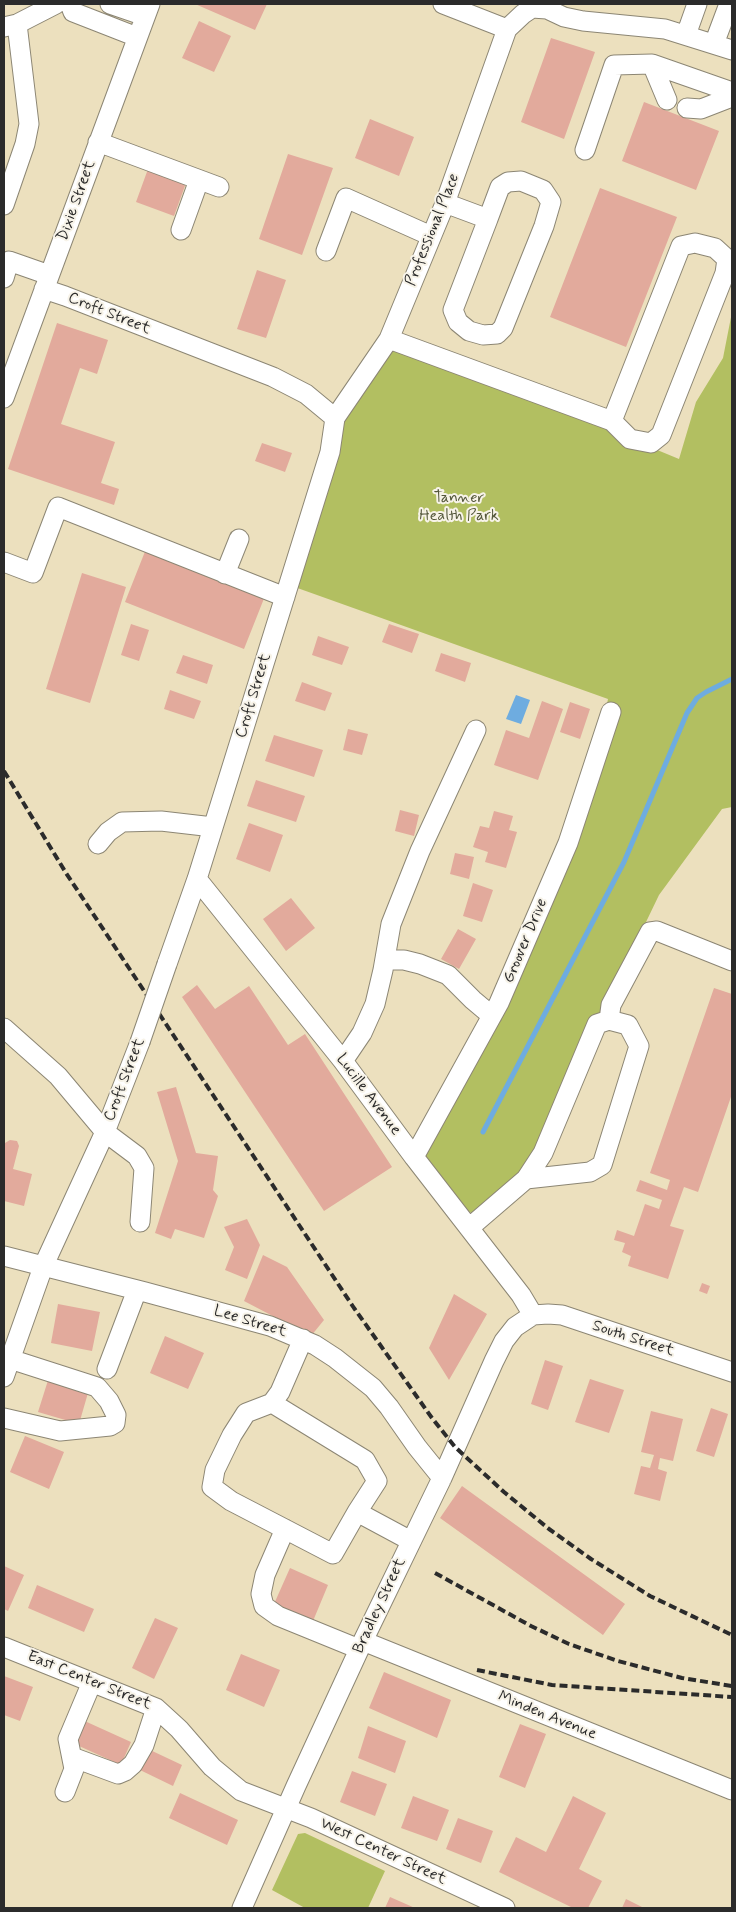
<!DOCTYPE html>
<style>
body{margin:0}
#map{position:relative;width:736px;height:1912px;overflow:hidden;background:#ece0be;font-family:Mynerve,sans-serif}
canvas{display:block}
.frame{position:absolute;inset:0;border:5px solid #2b2b2b;pointer-events:none}
</style>
<div id="map">
<canvas width="736" height="1912"></canvas>
<div class="frame"></div>
</div>
<script>
const ctx = document.querySelector('canvas').getContext('2d');
ctx.lineJoin = 'round';
function fillPath(path, color) { ctx.fillStyle = color; ctx.fill(path, 'evenodd'); }
const shape = rows => new Path2D(rows.map(r => 'M' + r).join(''));
function stroke(path, color, width, dash) { ctx.strokeStyle = color; ctx.lineWidth = width; ctx.lineCap = dash ? 'butt' : 'round'; ctx.setLineDash(dash || []); ctx.stroke(path); }
function label(font, color, halo, rows, align = 'center') {
  ctx.font = font + ' Mynerve,sans-serif'; ctx.lineWidth = 4; ctx.setLineDash([]); ctx.textBaseline = 'middle'; ctx.strokeStyle = halo; ctx.fillStyle = color; for (const [text, x, y, turn = 0] of rows) {
    ctx.save(); ctx.translate(x, y); ctx.rotate((+turn || 0) * Math.PI / 180); ctx.textAlign = isNaN(turn) ? turn : align; if (halo) ctx.strokeText(text, 0, 0); ctx.fillText(text, 0, 0); ctx.restore();
  }
}
fillPath(shape([
 [732,312,732,807,722,809,659,895,597,1024,543,1153,480,1218,463,1208,414,1157,499,1003,591,778,608,699,289,585,335,418,389,339,679,459,696,402,723,358],
 [305,1833,385,1871,368,1908,305,1908,272,1890,298,1834]
]), '#b2bf61');
fillPath(shape([
 [516,695,530,700,521,724,506,719]
]), '#6eace0');
stroke(shape([
 [483,1132,624,862,687,713,697,698,706,692,732,679]
]), '#6eace0', 5);
fillPath(shape([
 [195,4,267,4,255,30],
 [199,21,231,36,214,72,182,58],
 [551,38,595,52,564,139,521,122],
 [644,102,719,131,696,190,622,161],
 [370,119,414,137,399,176,355,158],
 [288,154,333,168,302,255,259,239],
 [148,169,186,183,174,216,136,202],
 [600,188,677,217,626,347,550,317],
 [257,270,286,280,266,338,237,329],
 [57,323,108,340,97,374,80,368,61,424,115,442,101,483,119,489,114,505,8,469],
 [262,443,292,453,285,472,255,461],
 [146,549,265,596,244,649,125,602],
 [82,573,126,587,90,703,46,689],
 [131,624,149,630,139,661,121,655],
 [389,624,419,634,412,653,382,642],
 [318,636,349,647,342,665,312,655],
 [441,653,471,663,465,682,435,671],
 [183,655,213,665,207,684,176,673],
 [302,682,332,693,325,711,295,701],
 [170,690,201,701,194,719,164,709],
 [542,701,563,709,538,780,494,765,506,730,529,738],
 [570,702,590,709,580,739,560,732],
 [348,729,368,734,362,755,343,750],
 [274,735,323,750,314,777,265,761],
 [256,780,305,796,296,822,247,806],
 [400,810,419,815,414,836,395,831],
 [494,811,513,816,509,830,517,832,506,868,485,862,488,852,473,847,480,826,489,828],
 [249,823,283,835,270,872,236,859],
 [455,853,474,857,469,879,450,874],
 [473,883,493,890,482,922,463,916],
 [291,898,315,928,286,951,263,919],
 [458,929,476,939,459,969,441,959],
 [197,985,215,1009,249,986,288,1045,305,1034,392,1167,324,1211,182,997],
 [714,988,732,994,732,1094,698,1192,684,1187,670,1226,684,1230,668,1279,628,1266,631,1256,622,1252,625,1243,614,1240,617,1230,634,1236,645,1204,659,1209,662,1200,636,1191,640,1180,667,1190,670,1180,650,1173],
 [176,1087,196,1153,218,1156,213,1190,218,1196,204,1238,175,1229,171,1239,155,1233,178,1161,157,1092],
 [10,1140,17,1141,19,1146,13,1169,32,1174,24,1206,4,1201,4,1149,5,1143],
 [247,1219,260,1245,247,1279,225,1270,234,1247,224,1227],
 [263,1255,287,1267,324,1320,311,1336,244,1301],
 [702,1283,710,1286,707,1294,699,1291],
 [454,1294,487,1314,449,1380,429,1348],
 [58,1304,100,1312,92,1351,51,1343],
 [165,1336,204,1353,188,1389,150,1373],
 [545,1360,563,1366,548,1410,531,1404],
 [50,1374,90,1386,79,1424,38,1412],
 [590,1379,624,1390,609,1433,575,1422],
 [711,1408,728,1414,714,1457,696,1451],
 [651,1411,683,1419,673,1461,660,1458,658,1469,667,1472,660,1501,634,1494,641,1466,650,1468,654,1455,641,1452],
 [25,1436,64,1452,49,1489,10,1472],
 [462,1486,625,1604,603,1635,440,1518],
 [4,1566,24,1575,8,1611,4,1609],
 [290,1568,328,1585,313,1621,274,1604],
 [37,1585,94,1609,84,1632,28,1608],
 [155,1618,178,1628,154,1679,132,1668],
 [241,1654,280,1670,264,1707,226,1690],
 [384,1672,451,1700,437,1738,369,1708],
 [4,1676,33,1687,20,1721,4,1715],
 [78,1718,131,1742,121,1765,68,1741],
 [520,1724,546,1734,525,1788,499,1777],
 [368,1726,406,1741,395,1773,358,1758],
 [148,1749,182,1765,173,1786,140,1770],
 [352,1771,387,1784,375,1816,340,1802],
 [180,1793,238,1820,227,1845,169,1818],
 [413,1796,449,1810,437,1841,401,1828],
 [573,1796,606,1813,579,1869,602,1881,588,1908,573,1908,499,1872,516,1837,546,1852],
 [458,1818,493,1831,481,1863,446,1849],
 [390,1897,415,1908,385,1908],
 [626,1899,644,1908,622,1908]
]), '#e2aa9c');
const minor = shape([
 [70,4,73,12,137,37],
 [110,4,145,16],
 [443,4,507,29],
 [4,27,17,24,56,4],
 [686,35,697,4],
 [714,44,729,4],
 [652,64,667,100],
 [687,108,701,109,732,97],
 [98,142,219,187],
 [585,150,614,65,652,64,732,92],
 [445,203,488,219,500,187,508,182,521,181,543,190,551,202,544,226,503,328,497,334,483,335,469,331,458,322,453,310,488,219],
 [4,205,25,144,29,124,17,24],
 [181,230,199,180],
 [326,251,346,198,431,236],
 [4,278,9,261,49,275],
 [44,289,65,296,273,377,306,394,335,418],
 [389,339,612,421,630,439,651,443,661,435,725,273,727,259,715,248,695,243,681,246,612,421],
 [4,398,150,4],
 [4,562,33,573,58,507,285,597],
 [225,574,239,539],
 [98,844,108,832,122,822,161,821,213,827],
 [197,879,343,1061,414,1157,521,1295,533,1315],
 [385,960,404,960,420,964,448,975,473,1000,492,1016],
 [167,964,197,879,330,452,335,418,389,339,444,206,507,29,523,14,532,8,547,9,564,17,583,21,665,29,732,50],
 [609,1020,611,1005,650,932,657,931,732,961],
 [4,1028,58,1076,105,1132,137,1156,144,1168,140,1222],
 [343,1061,362,1033,375,1004,383,970,391,924,420,851,476,730],
 [414,1157,499,1003,568,843,611,712],
 [469,1228,526,1179,543,1153,597,1024,609,1020,628,1025,639,1046,602,1165,590,1172,526,1179],
 [4,1256,145,1292,270,1326,315,1345,335,1358,373,1388,389,1407,417,1447,442,1478],
 [303,1339,280,1392,272,1403,246,1413,232,1435,215,1470,212,1487,231,1501,333,1554,357,1512,411,1541],
 [107,1369,137,1290],
 [4,1377,43,1267,105,1132,140,1042],
 [272,1403,365,1460,377,1481,357,1512],
 [4,1418,60,1431,110,1426,115,1423,116,1415,109,1401,97,1387,10,1359],
 [285,1529,265,1575,261,1594,264,1606,278,1616,359,1649],
 [363,1641,732,1790],
 [4,1647,156,1708,179,1729,212,1767,241,1791,311,1818,505,1908],
 [72,1757,118,1774,125,1771,133,1764,144,1745,156,1708],
 [65,1792,74,1769,68,1739,92,1682],
 [242,1908,296,1786,363,1641,442,1478,494,1361,504,1341,515,1327,533,1315,548,1314,562,1315,732,1372]
]);
stroke(minor, '#8c8674', 21);
stroke(minor, '#fff', 19);
stroke(shape([
 [4,771,66,873,354,1308,432,1418,455,1447,504,1492,549,1529,591,1559,650,1596,732,1635],
 [435,1573,531,1626,569,1644,618,1661,682,1678,732,1686],
 [477,1670,552,1685,732,1697]
]), '#2b2b2b', 4, [8, 4]);
const minorBridge = shape([
 [140,1042,167,964]
]);
stroke(minorBridge, '#8c8674', 21, []);
stroke(minorBridge, '#fff', 19);
label('16px', '#2b2b2b', '#f7f3e8', [
 ["Dixie Street",77,201,-70],
 ["Professional Place",433,230,-68],
 ["Croft Street",109,314,22],
 ["Croft Street",254,696,-73],
 ["Groover Drive",526,941,-67],
 ["Croft Street",125,1080,-69],
 ["Lucille Avenue",368,1095,53],
 ["Lee Street",250,1322,17],
 ["South Street",633,1339,18],
 ["Bradley Street",380,1606,-65],
 ["East Center Street",89,1681,22],
 ["Minden Avenue",547,1716,22],
 ["West Center Street",383,1852,25]
]);
label('16px', '#54573b', '#f7f3e8', [
 ["Tanner",459,499],
 ["Health Park",459,517]
]);
</script>
